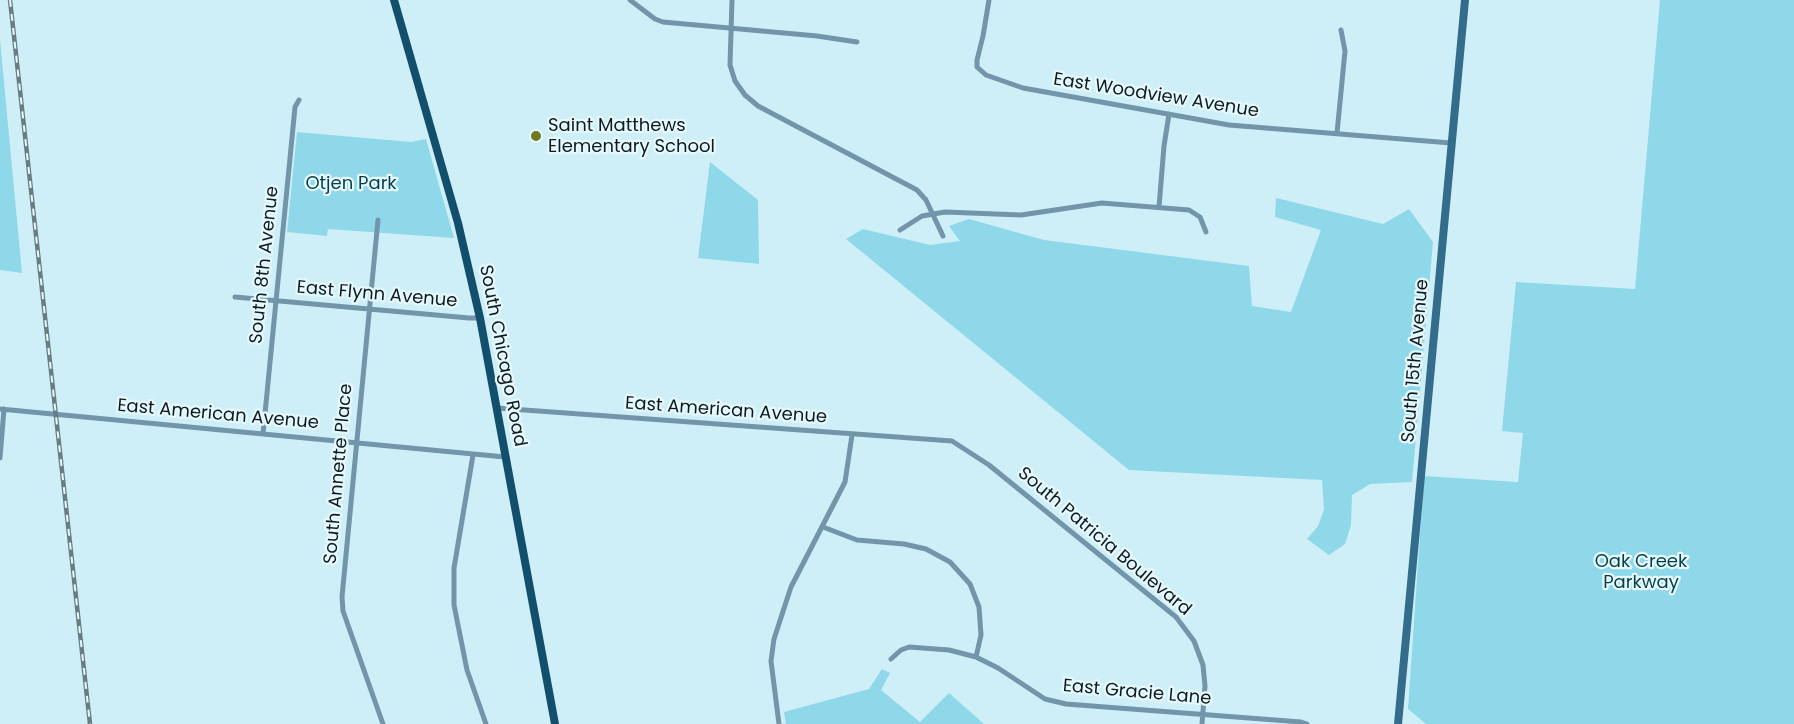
<!DOCTYPE html>
<style>
body{margin:0}
canvas{display:block;background:#ceeff7}
</style>
<canvas width="1794" height="724"></canvas>
<script>
const ctx = document.querySelector('canvas').getContext('2d');
ctx.lineJoin = 'round';
function fillPath(path, color) { ctx.fillStyle = color; ctx.fill(path, 'evenodd'); }
const shape = rows => new Path2D(rows.map(r => 'M' + r).join(''));
function stroke(path, color, width, dash) { ctx.strokeStyle = color; ctx.lineWidth = width; ctx.lineCap = dash ? 'butt' : 'round'; ctx.setLineDash(dash || []); ctx.stroke(path); }
function label(font, color, halo, rows, align = 'center') {
  ctx.font = font + ' Poppins,sans-serif'; ctx.lineWidth = 4.5; ctx.setLineDash([]); ctx.textBaseline = 'middle'; ctx.strokeStyle = halo; ctx.fillStyle = color; for (const [text, x, y, turn = 0] of rows) {
    ctx.save(); ctx.translate(x, y); ctx.rotate((+turn || 0) * Math.PI / 180); ctx.textAlign = isNaN(turn) ? turn : align; if (halo) ctx.strokeText(text, 0, 0); ctx.fillText(text, 0, 0); ctx.restore();
  }
}
fillPath(shape([
 [1660,0,1794,0,1794,724,1426,724,1408,709,1424,476,1518,482,1523,433,1502,431,1516,282,1635,289],
 [0,40,22,273,0,270],
 [297,132,411,142,426,139,454,238,328,229,327,236,287,232],
 [710,162,758,200,759,264,698,258],
 [1276,198,1383,224,1409,209,1433,242,1412,482,1370,484,1352,495,1351,525,1345,544,1329,555,1307,539,1318,526,1324,510,1322,480,1129,470,846,239,863,229,930,245,960,241,949,226,969,219,1044,240,1249,266,1252,306,1291,312,1321,230,1275,217],
 [882,669,890,673,881,690,920,722,949,693,984,724,786,724,784,712,869,689]
]), '#8fd8e9');
stroke(shape([
 [630,0,655,19,663,22,817,36,857,42],
 [732,0,730,65,735,81,745,95,758,106,917,190,926,200,943,236],
 [989,0,983,36,977,60,977,67,986,75,1023,88,1229,125,1451,143],
 [1337,133,1345,51,1341,30],
 [1159,207,1164,146,1169,114],
 [378,220,342,597,343,611,383,724],
 [900,230,922,216,945,212,1021,215,1102,203,1189,210,1200,217,1206,232],
 [235,297,469,318,480,318],
 [497,408,952,441,989,465,1176,617,1194,641,1203,665,1205,686,1202,724],
 [0,409,505,457],
 [263,434,295,107,299,100],
 [473,455,454,568,454,605,467,670,486,724],
 [0,458,4,409],
 [823,527,857,540,904,544,926,549,950,562,970,584,979,607,981,635,976,657],
 [891,659,901,650,909,647,949,650,976,657,998,668,1045,699,1066,704,1301,722,1307,724],
 [779,724,771,661,774,639,791,587,845,482,852,435]
]), '#7295aa', 5);
stroke(shape([
 [1398,724,1465,0]
]), '#346d8b', 8);
stroke(shape([
 [394,0,458,223,480,318,555,724]
]), '#124f6c', 8);
const rail = shape([
 [10,0,90,724]
]);
stroke(rail, '#677d82', 4.5);
stroke(rail, '#e6f9fe', 2, [7]);
for (const [x, y, r, color] of [
 [536,136,6,"#737821"]
]) { const dot = new Path2D(); dot.arc(x, y, r, 0, 2 * Math.PI); ctx.fillStyle = color; ctx.fill(dot); stroke(dot, '#e6f9fe', 2); }
label('18px', '#0f1b1e', '#e6f9fe', [
 ["East Woodview Avenue",1156,96,9],
 ["South 8th Avenue",265,265,-84],
 ["East Flynn Avenue",377,295,5],
 ["South Chicago Road",502,356,79],
 ["South 15th Avenue",1416,361,-85],
 ["East American Avenue",726,411,4],
 ["East American Avenue",218,415,5],
 ["South Annette Place",339,474,-85],
 ["South Patricia Boulevard",1104,542,40],
 ["East Gracie Lane",1137,693,5]
]);
label('18px', '#0f1b1e', '#e6f9fe', [
 ["Saint Matthews",548,126],
 ["Elementary School",548,147]
], 'left');
label('18px', '#053f4a', '#e6f9fe', [
 ["Otjen Park",351,184],
 ["Oak Creek",1641,562],
 ["Parkway",1641,583]
]);
</script>
